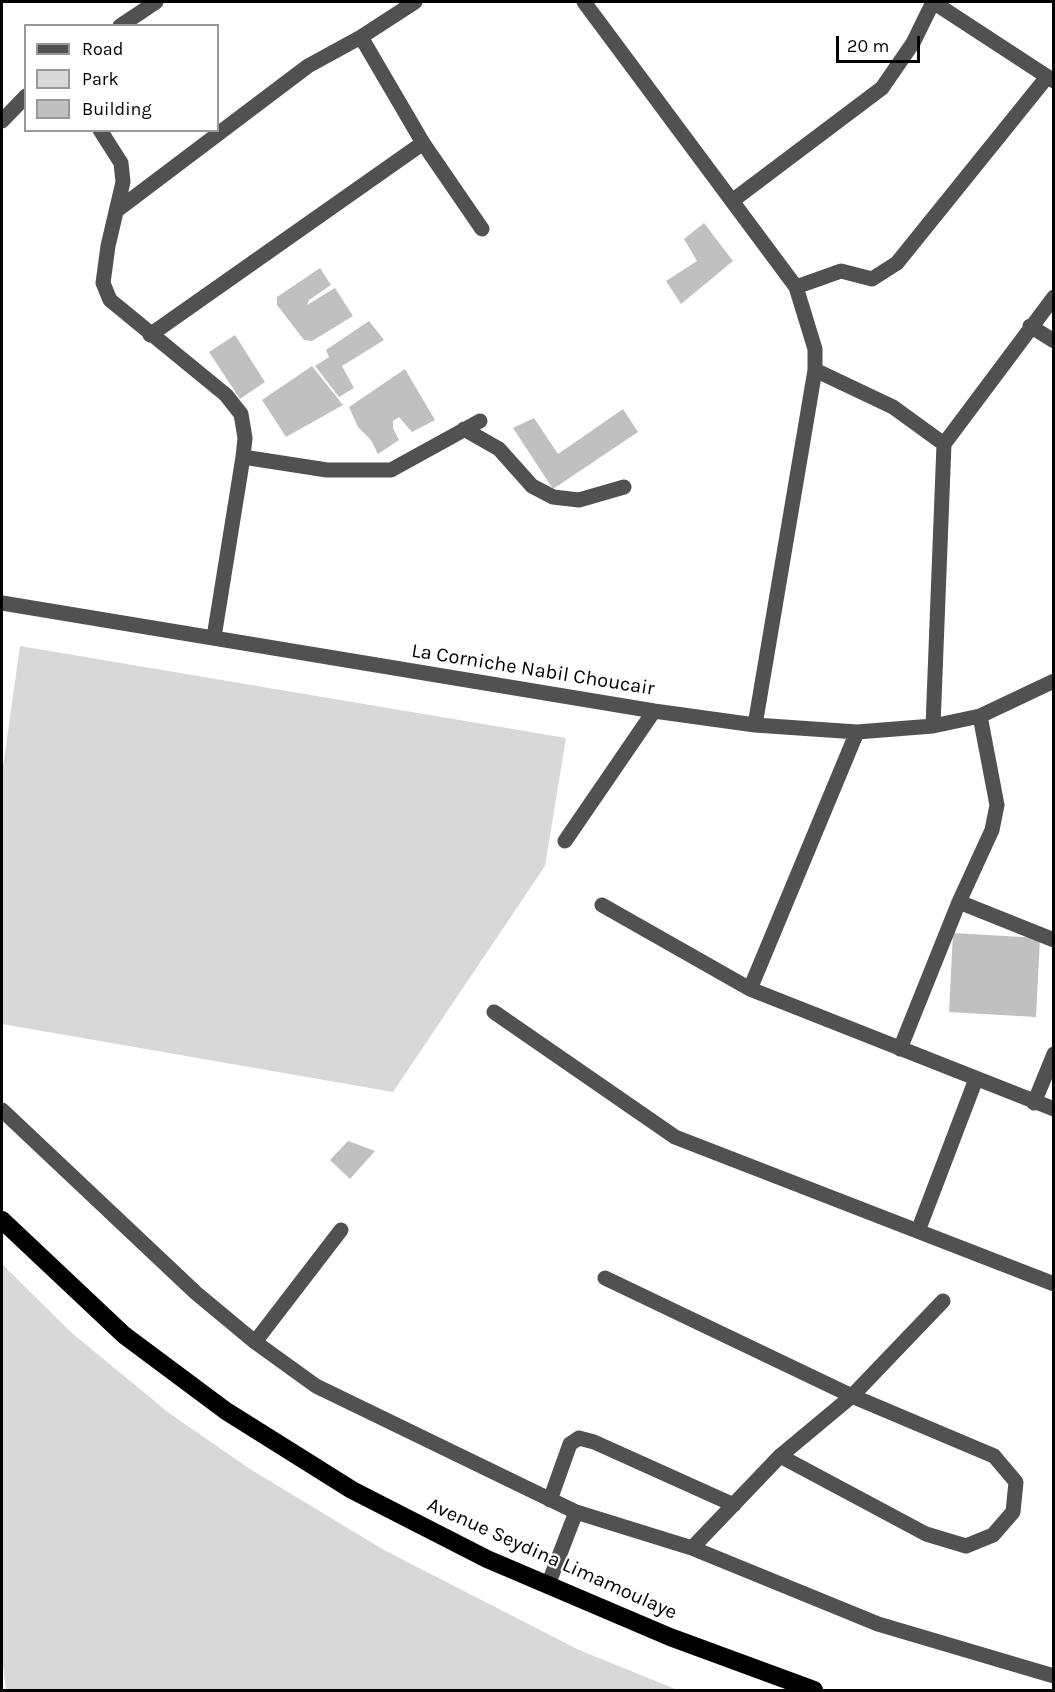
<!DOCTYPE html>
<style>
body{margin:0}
#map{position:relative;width:1055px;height:1692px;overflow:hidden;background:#fff;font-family:Karla,sans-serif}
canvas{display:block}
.frame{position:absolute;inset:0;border:3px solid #000;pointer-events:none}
.legend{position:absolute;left:24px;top:24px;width:195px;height:108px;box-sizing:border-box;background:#fff;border:2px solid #999;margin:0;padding:8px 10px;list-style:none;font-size:18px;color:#000}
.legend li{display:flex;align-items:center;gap:12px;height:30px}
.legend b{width:30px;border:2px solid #999}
.scale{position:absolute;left:836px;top:36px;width:84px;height:27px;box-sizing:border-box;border:3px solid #000;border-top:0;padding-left:8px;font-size:18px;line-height:21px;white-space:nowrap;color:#000;-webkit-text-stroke:4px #fff;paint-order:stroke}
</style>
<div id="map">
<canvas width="1055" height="1692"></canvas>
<div class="frame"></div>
<ul class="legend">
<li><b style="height:8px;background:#515151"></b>Road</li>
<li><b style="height:16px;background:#d8d8d8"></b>Park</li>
<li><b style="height:16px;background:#c0c0c0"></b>Building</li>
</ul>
<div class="scale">20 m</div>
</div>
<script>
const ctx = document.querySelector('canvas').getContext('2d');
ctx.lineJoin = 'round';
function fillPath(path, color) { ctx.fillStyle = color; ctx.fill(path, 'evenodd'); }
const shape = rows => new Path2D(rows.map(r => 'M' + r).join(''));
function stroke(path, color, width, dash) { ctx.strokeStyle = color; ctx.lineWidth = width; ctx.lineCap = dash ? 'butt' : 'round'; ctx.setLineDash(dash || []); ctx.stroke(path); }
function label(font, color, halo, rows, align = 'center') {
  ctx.font = font + ' Karla,sans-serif'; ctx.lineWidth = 4.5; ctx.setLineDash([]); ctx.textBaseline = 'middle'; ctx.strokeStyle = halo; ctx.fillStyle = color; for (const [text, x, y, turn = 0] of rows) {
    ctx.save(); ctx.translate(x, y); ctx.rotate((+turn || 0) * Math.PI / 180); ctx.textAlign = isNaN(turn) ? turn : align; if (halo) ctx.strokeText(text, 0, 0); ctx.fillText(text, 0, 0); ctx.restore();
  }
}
fillPath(shape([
 [20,646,566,738,545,866,393,1092,2,1024,2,774],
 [2,1264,73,1334,169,1413,250,1469,384,1550,579,1650,678,1690,6,1690,2,1658]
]), '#d8d8d8');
fillPath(shape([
 [704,223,733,261,681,304,666,281,697,261,684,239],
 [320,268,331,285,309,300,307,305,335,288,353,316,312,341,304,340,277,305,277,297],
 [369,321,384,340,342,366,354,388,339,397,315,366,329,357,326,350],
 [235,335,265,382,240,399,209,352],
 [312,366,343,405,286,437,262,400],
 [405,369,435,420,412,432,399,417,393,421,393,428,399,440,378,454,371,440,358,427,349,407],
 [623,409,638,432,553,489,513,428,534,418,558,454],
 [953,933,1040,938,1036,1017,949,1012],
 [348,1141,375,1151,350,1179,330,1160]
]), '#c0c0c0');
stroke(shape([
 [415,2,361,37,423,143,482,229],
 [584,2,796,287,815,349,815,370,755,725],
 [933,2,1054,81],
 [120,26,156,2],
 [2,121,26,96],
 [100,130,121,163,123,182,108,246,103,283,110,300,226,395,241,414,245,438,243,457,214,637],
 [732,201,882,88,913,43,933,2],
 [116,211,308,66,361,37],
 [796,287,841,271,872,279,897,263,1047,77],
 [1030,326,1054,341],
 [150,335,423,143],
 [815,370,893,407,944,444],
 [464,429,499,449,532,486,553,497,579,500,624,487],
 [243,457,327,470,391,470,480,421],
 [2,603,654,711,755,725,857,732,933,726,980,716,1054,681],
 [933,726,944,444,1054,297],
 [565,841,654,711],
 [959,902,1054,940],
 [602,905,750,989,857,732],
 [750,989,1054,1109],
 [494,1012,675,1137,1054,1284],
 [900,1049,959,902,992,830,997,805,980,716],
 [1034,1103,1054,1054],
 [2,1110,196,1293,255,1342,316,1386,576,1512,692,1548,878,1624,1054,1676],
 [918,1231,976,1079],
 [605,1278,852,1396,994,1456,1016,1482,1013,1512,993,1535,966,1546,926,1534,780,1456],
 [255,1342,341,1230],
 [550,1500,570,1444,579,1438,594,1442,734,1505],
 [692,1548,780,1456,852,1396,943,1301],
 [548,1585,576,1512]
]), '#515151', 15);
stroke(shape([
 [2,1220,124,1335,226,1411,352,1490,487,1559,670,1637,814,1690]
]), '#000', 18);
label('20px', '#000', '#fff', [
 ["La Corniche Nabil Choucair",533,670,9],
 ["Avenue Seydina Limamoulaye",552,1559,24]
]);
</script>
